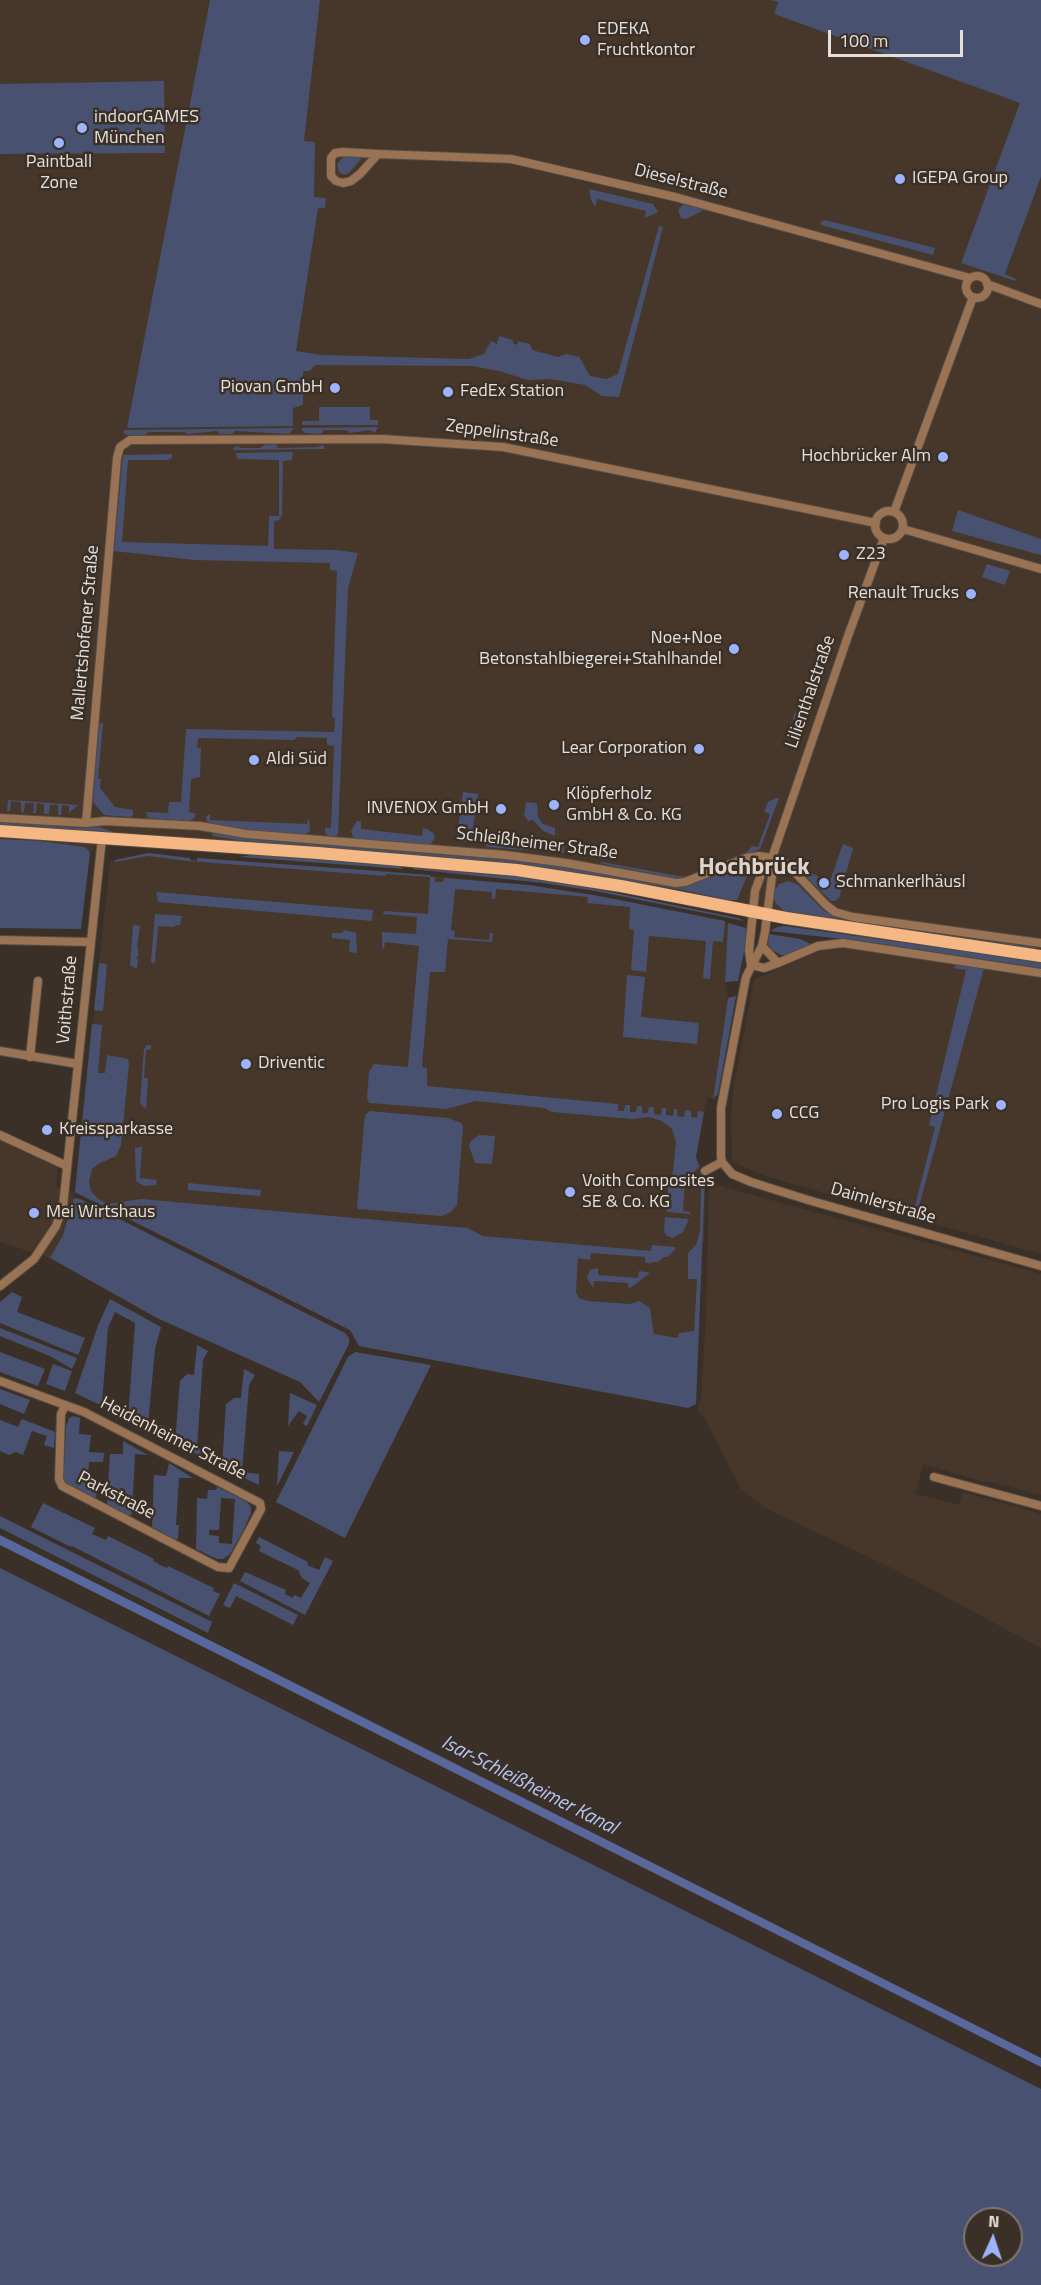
<!DOCTYPE html>
<meta charset="utf-8">
<style>
body{margin:0}
#map{position:relative;width:1041px;height:2285px;overflow:hidden;background:#3a3027;font-family:"Titillium Web",sans-serif}
canvas{display:block}
.north{position:absolute;left:963px;top:2207px;width:60px;height:60px;box-sizing:border-box;background:#3a3027;border:2px solid #7e766e;border-radius:50%;rotate:3deg;font-size:16px;font-weight:700;line-height:24px;text-align:center;color:#e5ded9}
.north::after{content:'';display:block;margin:auto;width:21px;height:27px;background:#9db4fd;clip-path:polygon(50% 0,100% 100%,50% 72%,0 100%)}
.scale{position:absolute;left:828px;top:30px;width:135px;height:27px;box-sizing:border-box;border:3px solid #e5ded9;border-top:0;padding-left:8px;font-size:18px;line-height:21px;white-space:nowrap;color:#e5ded9;-webkit-text-stroke:4px #3a3027;paint-order:stroke}
</style>
<div id="map">
<canvas width="1041" height="2285"></canvas>
<div class="north">N</div>
<div class="scale">100 m</div>
</div>
<script>
const ctx = document.querySelector('canvas').getContext('2d');
ctx.lineJoin = 'round';
function fillPath(path, color) { ctx.fillStyle = color; ctx.fill(path, 'evenodd'); }
const shape = rows => new Path2D(rows.map(r => 'M' + r).join(''));
function stroke(path, color, width, dash) { ctx.strokeStyle = color; ctx.lineWidth = width; ctx.lineCap = dash ? 'butt' : 'round'; ctx.setLineDash(dash || []); ctx.stroke(path); }
function label(font, color, halo, rows, align = 'center') {
  ctx.font = font + ' "Titillium Web",sans-serif'; ctx.lineWidth = 5; ctx.setLineDash([]); ctx.textBaseline = 'middle'; ctx.strokeStyle = halo; ctx.fillStyle = color; for (const [text, x, y, turn = 0] of rows) {
    ctx.save(); ctx.translate(x, y); ctx.rotate((+turn || 0) * Math.PI / 180); ctx.textAlign = isNaN(turn) ? turn : align; if (halo) ctx.strokeText(text, 0, 0); ctx.fillText(text, 0, 0); ctx.restore();
  }
}
fillPath(shape([
 [0,0,210,0,128,428,293,425,304,138,320,0,770,0,778,2,774,14,1021,103,961,263,1010,280,1016,280,1005,275,1041,177,1041,958,540,871,102,838,90,853,85,847,0,839],
 [148,853,190,858,190,860,197,861,197,858,385,871,529,885,599,896,728,923,725,982,728,998,713,1099,707,1097,696,1157,705,1176,704,1241,689,1278,697,1278,694,1332,678,1338,654,1335,650,1308,630,1304,589,1301,579,1298,576,1292,578,1258,350,1330,75,1193,63,1235,50,1258,0,1242,0,1139,58,1163,56,1187,75,1192,110,861],
 [829,946,1041,976,1041,1254,768,1177,735,1163,732,1160,731,1117,733,1090,754,980],
 [709,1183,1041,1274,1041,1495,992,1482,984,1482,923,1464,915,1494,959,1505,963,1492,1041,1514,1041,1648,888,1566,769,1510,741,1489,704,1417,697,1411,701,1398,706,1316]
]), '#46372a');
fillPath(shape([
 [210,0,320,0,304,141,315,142,314,197,326,198,325,208,318,208,296,351,321,355,469,359,484,354,491,341,497,344,499,336,513,340,513,343,517,345,518,341,530,344,532,350,558,357,566,354,579,357,590,376,606,379,618,374,659,226,663,227,619,397,602,396,585,385,550,379,528,380,499,371,472,366,315,365,310,371,303,371,303,405,293,408,293,426,127,428],
 [770,0,1041,0,1041,177,1005,274,1016,279,1015,281,961,263,1020,103,774,14,778,2],
 [164,81,165,153,0,154,0,84],
 [343,157,360,157,361,159,349,173,344,175,339,172,337,164],
 [589,189,653,204,658,212,645,218,646,211,597,199,595,207,591,200],
 [685,203,701,208,702,211,686,219,681,218,678,210],
 [825,220,935,248,933,255,821,225,820,223],
 [319,407,370,407,370,420,378,420,378,425,302,425,302,421,319,421],
 [378,427,375,433,370,430,350,433,347,430,324,430,321,434,305,433,302,430,302,428],
 [294,428,289,434,235,431,232,434,220,434,217,431,187,434,184,432,148,432,145,435,128,435,124,434,124,430],
 [276,444,278,448,317,447,323,445,325,449,234,450,233,448,238,446,240,448,260,448,265,445],
 [293,452,292,460,283,461,282,515,279,520,274,521,274,549,337,550,358,553,348,588,338,834,334,837,329,837,325,832,325,828,331,828,334,746,327,745,327,738,297,737,294,740,198,738,197,748,201,748,200,777,191,779,189,812,196,814,194,818,189,821,148,818,146,812,168,813,169,802,181,802,186,729,334,732,335,718,332,717,337,571,330,570,330,563,194,560,114,551,123,455,172,454,172,458,168,460,128,460,122,542,268,546,269,516,279,516,279,460,238,459,235,453],
 [958,510,1041,539,1041,555,952,531],
 [987,564,1010,571,1005,585,982,577],
 [825,635,836,638,805,724,800,725,795,723,793,718,795,712,801,714,827,645,820,643],
 [103,723,98,779,101,779,100,788,115,807,133,810,133,815,130,817,104,815,93,802,99,724],
 [463,792,478,794,472,835,466,842,461,842,457,836],
 [776,798,779,798,760,849,686,877,672,878,599,863,602,862,678,876,688,876,747,852,752,846,758,847,770,814,764,812,768,802],
 [8,800,10,800,78,805,69,813,69,806,62,805,61,815,58,815,58,805,50,805,49,814,44,814,44,804,37,803,36,813,33,813,34,803,25,803,24,812,21,812,21,802,11,801,10,811,7,811],
 [526,802,537,803,538,817,543,824,555,828,555,836,543,831,533,820,528,821,524,815],
 [210,814,210,820,307,824,309,818,310,831,304,835,224,828,207,822,206,816],
 [357,821,361,821,361,829,422,836,423,828,429,830,434,834,435,838,430,845,357,839,353,837,351,831],
 [0,822,80,828,99,827,119,834,0,826],
 [213,833,249,839,543,863,674,886,735,868,740,868,748,874,737,900,728,900,678,889,543,868,256,843,212,836],
 [491,837,514,840,514,846,556,851,557,845,564,846,564,853,487,847,484,841],
 [0,839,39,841,85,847,90,853,81,929,0,928],
 [843,844,853,848,839,898,835,901,831,901,789,860,801,864,807,871,818,876,816,882,820,884,820,886,827,889],
 [148,853,190,858,190,860,197,861,197,858,430,875,431,877,435,877,435,882,443,882,444,878,529,885,599,896,725,921,723,942,713,941,710,979,703,978,706,941,649,936,646,972,631,970,634,930,629,929,630,907,587,903,588,897,496,889,495,899,492,899,492,892,455,889,451,930,455,931,454,937,489,940,490,933,493,933,492,942,448,939,445,972,430,972,422,1067,427,1068,427,1086,618,1104,618,1111,624,1111,625,1105,630,1105,630,1112,636,1112,637,1106,642,1106,642,1113,648,1113,649,1107,654,1107,654,1114,661,1115,662,1108,666,1108,666,1115,673,1116,674,1109,677,1109,677,1116,684,1117,685,1110,691,1111,691,1117,697,1118,698,1111,704,1112,696,1157,699,1167,691,1175,692,1178,685,1178,683,1211,690,1212,690,1214,667,1212,668,1181,673,1172,676,1142,672,1129,662,1121,649,1117,632,1119,552,1112,544,1108,476,1101,446,1109,370,1103,367,1099,369,1072,374,1064,408,1067,419,946,385,942,384,949,382,947,382,932,416,934,417,917,383,914,384,911,428,914,430,877,386,874,385,876,188,861,148,856,115,862,115,860],
 [255,854,398,864,403,869,240,857],
 [419,866,557,881,738,918,744,921,595,891,543,883,412,869],
 [789,881,798,885,823,910,837,918,1035,947,1039,952,784,911,775,902,773,893,779,884],
 [156,892,373,910,372,921,158,902],
 [155,914,182,916,180,925,175,925,175,927,158,926,155,963,151,962],
 [728,923,746,928,746,942,738,981,725,982],
 [133,925,140,926,137,947,138,948,138,956,136,959,138,959,137,969,130,965],
 [785,926,1041,962,1041,968,861,941,770,931,777,927],
 [345,930,356,933,357,953,349,952,350,940,332,938,332,933,342,933],
 [769,934,800,939,811,944,788,955,781,955,772,950,768,944],
 [99,963,107,964,103,1011,94,1010],
 [957,964,984,968,916,1217,912,1218,935,1127,929,1125,966,970,954,968],
 [627,975,645,977,641,1017,699,1023,697,1044,623,1037],
 [736,996,718,1094,713,1099,728,998],
 [92,1024,102,1025,98,1073,105,1073,107,1055,128,1059,129,1065,121,1145,116,1156,98,1164,92,1169,89,1181,91,1191,98,1199,108,1204,141,1199,467,1228,483,1236,651,1251,652,1245,675,1247,675,1250,667,1257,664,1257,658,1262,651,1262,651,1264,645,1262,645,1257,591,1253,590,1260,578,1258,576,1292,579,1298,589,1301,630,1304,639,1301,650,1308,654,1334,678,1338,679,1333,694,1331,697,1279,688,1279,688,1253,696,1245,700,1231,701,1182,705,1176,696,1404,688,1408,359,1346,350,1330,75,1192],
 [147,1045,151,1045,151,1049,146,1050,144,1078,148,1078,146,1109,142,1106,140,1102,144,1049],
 [370,1111,448,1118,461,1123,463,1127,457,1205,451,1212,441,1216,358,1209,357,1207,364,1124,365,1115],
 [479,1135,495,1136,492,1164,475,1163,469,1146,471,1141],
 [142,1147,140,1178,157,1180,156,1185,144,1186,136,1181,135,1148],
 [188,1183,261,1190,260,1196,188,1190],
 [74,1198,80,1199,345,1333,349,1338,349,1344,319,1402,300,1382,157,1318,50,1258,63,1235],
 [665,1217,689,1219,683,1232,673,1238,667,1236,664,1232],
 [598,1268,598,1275,638,1278,639,1271,650,1273,629,1289,628,1283,594,1281,593,1288,587,1278,590,1270],
 [12,1292,22,1297,17,1312,85,1338,78,1355,0,1323,0,1302],
 [110,1299,161,1327,155,1349,148,1424,165,1426,164,1436,128,1418,135,1323,115,1312,108,1328,102,1403,117,1404,117,1413,75,1393,99,1323],
 [0,1328,77,1358,72,1369,50,1356,0,1336],
 [197,1345,208,1351,203,1360,197,1448,213,1450,212,1462,175,1443,180,1381,187,1374,194,1375],
 [0,1352,45,1369,38,1386,0,1372],
 [355,1352,431,1365,345,1538,276,1502,348,1357],
 [53,1364,72,1371,65,1391,46,1384],
 [244,1369,255,1375,249,1385,242,1472,259,1474,259,1485,222,1467,226,1404,234,1398,241,1398],
 [0,1389,30,1400,24,1414,0,1404],
 [290,1393,317,1405,307,1426,303,1424,307,1416,299,1411,288,1426],
 [74,1416,80,1418,79,1434,91,1435,89,1452,104,1453,103,1462,89,1462,88,1480,97,1481,96,1499,63,1483,66,1427,69,1418],
 [22,1419,55,1432,54,1448,44,1445,47,1436,32,1431,23,1455,16,1452,9,1455,0,1451,0,1420,18,1427],
 [123,1441,148,1455,135,1454,132,1514,129,1516,107,1505,110,1454,123,1454],
 [279,1451,294,1452,277,1486],
 [169,1463,193,1478,179,1478,176,1525,179,1525,178,1538,176,1540,152,1527,154,1475,166,1476],
 [217,1487,246,1501,251,1507,251,1513,243,1531,230,1554,223,1559,217,1559,196,1549,197,1498,207,1499,208,1490,216,1490],
 [221,1498,235,1499,232,1544,219,1543,219,1536,209,1535,209,1530,219,1530],
 [43,1503,95,1528,92,1534,106,1540,108,1536,154,1559,153,1561,160,1565,167,1568,168,1566,214,1588,213,1591,220,1594,209,1616,72,1546,71,1547,31,1527],
 [0,1516,212,1622,208,1633,0,1528],
 [259,1537,308,1562,307,1565,319,1570,325,1557,333,1561,305,1615,240,1581,245,1572,286,1590,285,1594,293,1598,294,1595,301,1598,310,1583,302,1578,298,1570,259,1551,261,1546,256,1543],
 [0,1568,1041,2089,1041,2285,0,2285],
 [975,2219,1011,2219,1011,2255,975,2255],
 [234,1583,298,1615,293,1625,236,1596,230,1608,223,1605]
]), '#485270');
fillPath(shape([
 [0,1535,1041,2058,1041,2067,0,1545]
]), '#58689c');
const street = shape([
 [343,152,378,154,360,174,351,181,343,183,336,181,331,176,331,158,335,153,343,152],
 [378,154,511,159,675,197,970,278],
 '966 287a11 11 0 1 1 22 0a11 11 0 1 1-22 0Z',
 [987,284,1041,304],
 '875 525a14 14 0 1 1 28 0a14 14 0 1 1-28 0Z',
 [894,512,973,297],
 [903,529,1041,569],
 [884,538,848,636,772,858,770,866,772,876,765,932,762,946,746,977,721,1108,721,1157,722,1162,732,1174,751,1182,808,1200,1041,1266],
 [0,818,86,823,104,821,200,826,246,834,505,855,566,863,676,883,685,882,746,858,759,856,772,858,788,865,826,905,835,912,853,917,1041,943],
 [86,823,117,458,120,447,130,440,382,439,503,447,876,523],
 [0,940,90,942],
 [762,946,778,963,818,946,843,943,1041,973],
 [751,965,749,951,755,891,762,872,771,860],
 [751,965,764,968,778,963],
 [0,1051,78,1064],
 [30,1057,38,981],
 [0,1135,67,1166],
 [705,1171,722,1162],
 [0,1286,34,1259,56,1226,63,1206,102,838],
 [0,1381,84,1412,260,1503,261,1509,229,1568,218,1567,62,1486,59,1479,61,1414,65,1406],
 [934,1477,1041,1506]
]);
const primary = shape([
 [0,831,318,853,517,870,621,886,786,918,1041,956]
]);
stroke(street, '#554c43', 10);
stroke(primary, '#554c43', 14);
stroke(street, '#997354', 8);
stroke(primary, '#f5b783', 12);
for (const [x, y, r, color] of [
 [585,40,6,"#9db4fd"],
 [82,128,6,"#9db4fd"],
 [59,143,6,"#9db4fd"],
 [900,179,6,"#9db4fd"],
 [335,388,6,"#9db4fd"],
 [448,392,6,"#9db4fd"],
 [943,457,6,"#9db4fd"],
 [844,555,6,"#9db4fd"],
 [971,594,6,"#9db4fd"],
 [734,649,6,"#9db4fd"],
 [699,749,6,"#9db4fd"],
 [254,760,6,"#9db4fd"],
 [554,805,6,"#9db4fd"],
 [501,809,6,"#9db4fd"],
 [824,883,6,"#9db4fd"],
 [246,1064,6,"#9db4fd"],
 [1001,1105,6,"#9db4fd"],
 [777,1114,6,"#9db4fd"],
 [47,1130,6,"#9db4fd"],
 [570,1192,6,"#9db4fd"],
 [34,1213,6,"#9db4fd"]
]) { const dot = new Path2D(); dot.arc(x, y, r, 0, 2 * Math.PI); ctx.fillStyle = color; ctx.fill(dot); stroke(dot, '#3a3027', 2); }
label('18px', '#e5ded9', '#3a3027', [
 ["EDEKA",597,30],
 ["Fruchtkontor",597,51],
 ["indoorGAMES",94,118],
 ["München",94,139],
 ["Paintball",59,163,"center"],
 ["Zone",59,184,"center"],
 ["IGEPA Group",912,179],
 ["Piovan GmbH",323,388,"right"],
 ["FedEx Station",460,392],
 ["Hochbrücker Alm",931,457,"right"],
 ["Z23",856,555],
 ["Renault Trucks",959,594,"right"],
 ["Noe+Noe",722,639,"right"],
 ["Betonstahlbiegerei+Stahlhandel",722,660,"right"],
 ["Lear Corporation",687,749,"right"],
 ["Aldi Süd",266,760],
 ["Klöpferholz",566,795],
 ["GmbH & Co. KG",566,816],
 ["INVENOX GmbH",489,809,"right"],
 ["Schmankerlhäusl",836,883],
 ["Driventic",258,1064],
 ["Pro Logis Park",989,1105,"right"],
 ["CCG",789,1114],
 ["Kreissparkasse",59,1130],
 ["Voith Composites",582,1182],
 ["SE & Co. KG",582,1203],
 ["Mei Wirtshaus",46,1213]
], 'left');
label('18px', '#e5ded9', '#3a3027', [
 ["Dieselstraße",681,182,14],
 ["Zeppelinstraße",502,434,8],
 ["Mallertshofener Straße",86,633,-85],
 ["Lilienthalstraße",811,692,-71],
 ["Schleißheimer Straße",537,844,7],
 ["Voithstraße",68,1000,-85],
 ["Daimlerstraße",883,1204,16],
 ["Heidenheimer Straße",173,1439,27],
 ["Parkstraße",116,1496,27]
]);
label('italic 20px', '#b4c4f3', '#3a3027', [
 ["Isar-Schleißheimer Kanal",529,1786,27]
]);
label('bold 24px', '#e1d4ca', '#3a3027', [
 ["Hochbrück",754,868]
]);
</script>
